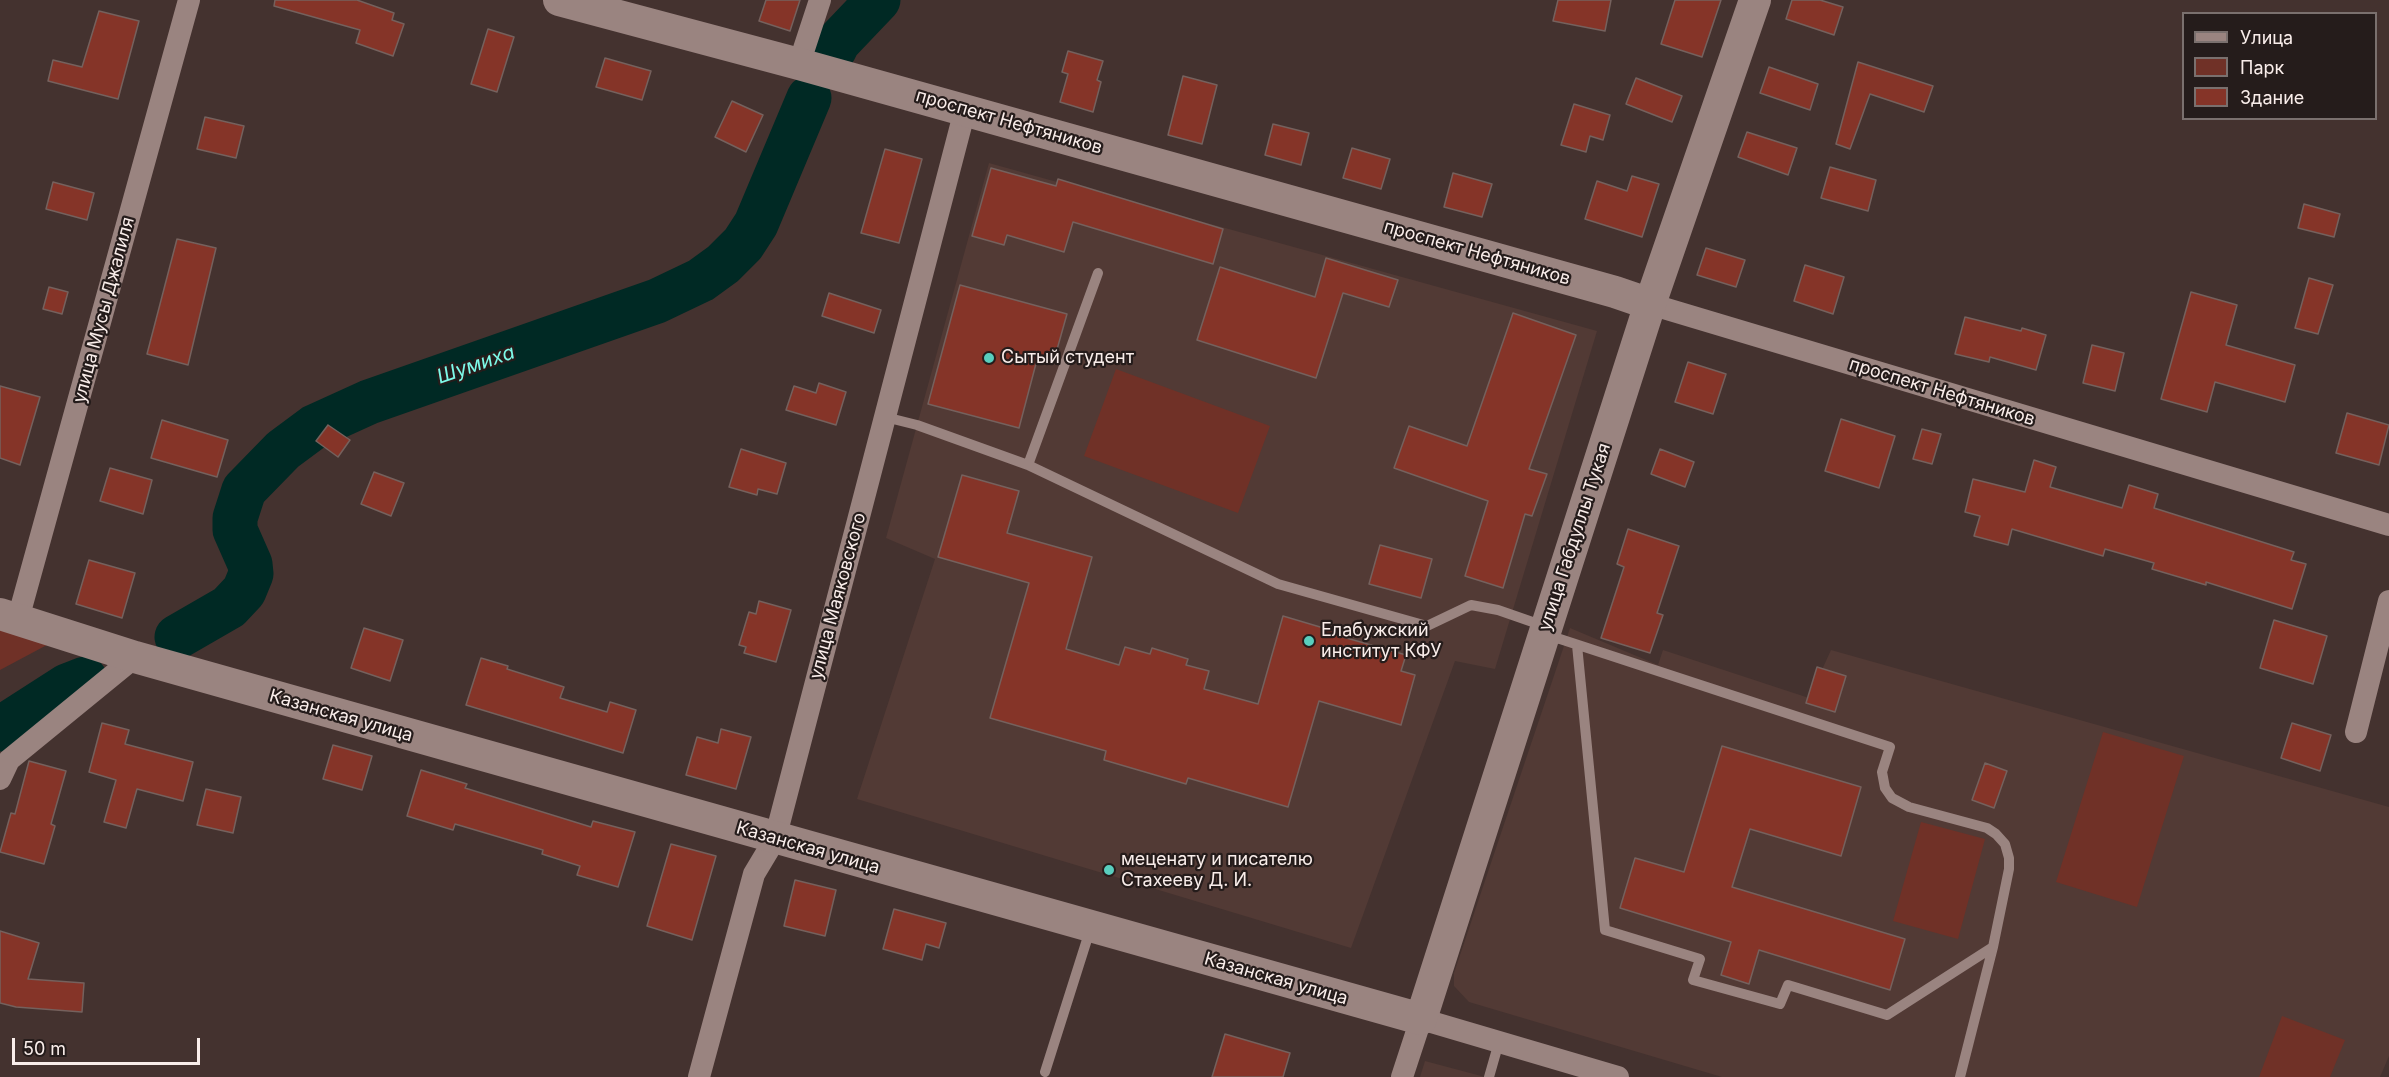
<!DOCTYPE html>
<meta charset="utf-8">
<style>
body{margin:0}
#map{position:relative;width:2389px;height:1077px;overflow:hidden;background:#44322f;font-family:Inter,sans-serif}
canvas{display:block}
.legend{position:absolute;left:2182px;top:12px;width:195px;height:108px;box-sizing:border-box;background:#251c1b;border:2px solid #7a706e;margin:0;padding:8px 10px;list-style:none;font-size:18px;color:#f9edea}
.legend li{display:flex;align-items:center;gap:12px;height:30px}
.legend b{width:30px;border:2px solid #7a706e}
.scale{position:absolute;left:12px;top:1038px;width:188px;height:27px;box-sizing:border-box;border:3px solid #f9edea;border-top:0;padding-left:8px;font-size:18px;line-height:21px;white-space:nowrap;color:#f9edea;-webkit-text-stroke:4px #251c1b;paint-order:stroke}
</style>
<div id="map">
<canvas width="2389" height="1077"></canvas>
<ul class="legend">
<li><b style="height:8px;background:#9a8480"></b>Улица</li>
<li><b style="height:16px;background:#703127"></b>Парк</li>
<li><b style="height:16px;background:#853428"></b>Здание</li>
</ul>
<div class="scale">50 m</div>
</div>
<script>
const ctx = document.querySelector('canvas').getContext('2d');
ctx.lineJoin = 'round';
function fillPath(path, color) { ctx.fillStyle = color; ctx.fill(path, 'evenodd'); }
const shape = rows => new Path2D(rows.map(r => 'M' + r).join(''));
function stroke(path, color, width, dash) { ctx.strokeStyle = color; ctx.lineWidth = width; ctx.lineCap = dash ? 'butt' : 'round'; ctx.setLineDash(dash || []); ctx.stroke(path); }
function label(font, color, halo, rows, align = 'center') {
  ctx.font = font + ' Inter,sans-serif'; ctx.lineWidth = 4.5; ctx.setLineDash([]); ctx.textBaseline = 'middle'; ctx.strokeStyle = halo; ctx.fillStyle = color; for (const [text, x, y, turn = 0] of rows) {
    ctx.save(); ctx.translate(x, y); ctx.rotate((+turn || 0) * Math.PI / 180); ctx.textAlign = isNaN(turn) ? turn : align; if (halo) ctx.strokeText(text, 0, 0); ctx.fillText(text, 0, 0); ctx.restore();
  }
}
fillPath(shape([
 [989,163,1057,182,1058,179,1171,213,1597,331,1495,669,1455,661,1351,948,857,799,935,559,886,538],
 [1570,628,1658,665,1663,650,1809,698,1831,650,2389,807,2389,1056,2380,1077,1722,1077,1469,1002,1454,986,1454,973],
 [1425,1061,1485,1077,1420,1077]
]), '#523a35');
fillPath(shape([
 [1116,369,1270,426,1238,513,1084,456],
 [0,623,60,638,0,670],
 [2103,732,2184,756,2137,907,2056,882],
 [1921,822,1985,839,1958,939,1893,921],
 [2282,1016,2345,1040,2330,1077,2259,1077]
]), '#703127');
stroke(shape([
 [834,50,838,42,878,0],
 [177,637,229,607,244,591,251,574,250,564,235,530,235,518,244,490,283,450,314,427,369,402,657,301,701,280,723,264,743,244,756,224,809,98],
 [0,729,67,686,85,679]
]), '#002924', 45);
const building = shape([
 [275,0,357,0,394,13,392,20,404,24,393,56,356,43,360,30,274,6,275,0],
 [766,0,800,0,790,31,759,21,766,0],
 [1558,0,1611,0,1605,31,1553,21,1558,0],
 [1675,0,1721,0,1702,57,1661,44,1675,0],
 [1792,0,1820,0,1843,7,1834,35,1786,19,1792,0],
 [99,11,139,21,118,99,48,81,53,60,82,67,99,11],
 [488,29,514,37,497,92,471,84,488,29],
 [1068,51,1103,61,1097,80,1101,82,1093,112,1060,102,1068,74,1062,72,1068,51],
 [605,58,651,71,642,100,596,87,605,58],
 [1858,62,1933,86,1924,112,1870,94,1850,149,1836,144,1858,62],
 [1769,67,1818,84,1810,110,1760,93,1769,67],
 [1183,76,1217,85,1202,144,1168,135,1183,76],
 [1636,78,1682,96,1672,122,1626,104,1636,78],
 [732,101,763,115,746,152,715,137,732,101],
 [1574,104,1610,115,1603,140,1590,136,1586,152,1561,145,1574,104],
 [205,117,244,126,236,158,197,149,205,117],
 [1273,124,1309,133,1301,165,1265,155,1273,124],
 [1747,132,1797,148,1788,175,1738,157,1747,132],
 [1352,148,1390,159,1381,189,1343,178,1352,148],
 [885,149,922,159,899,243,861,233,885,149],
 [1830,167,1876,180,1868,211,1821,198,1830,167],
 [991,168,1056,186,1058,179,1223,229,1213,264,1073,222,1064,252,1007,235,1004,245,972,236,991,168],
 [1453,173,1492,184,1482,217,1444,207,1453,173],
 [1632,176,1659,184,1642,237,1585,219,1597,181,1627,191,1632,176],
 [53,182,94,193,87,220,46,209,53,182],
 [2304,204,2340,214,2334,237,2298,228,2304,204],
 [177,239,216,248,188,365,147,354,177,239],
 [1706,248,1745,260,1736,287,1697,275,1706,248],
 [1326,258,1398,280,1389,307,1343,293,1316,378,1197,340,1220,267,1315,297,1326,258],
 [1805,265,1844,277,1833,314,1794,301,1805,265],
 [2309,278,2333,285,2318,334,2295,328,2309,278],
 [960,285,1067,314,1054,360,1038,356,1019,428,928,404,960,285],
 [49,287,68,292,62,314,43,309,49,287],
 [2191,292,2237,305,2226,345,2295,365,2285,402,2215,382,2207,412,2161,399,2191,292],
 [829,293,881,310,874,333,822,316,829,293],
 [1513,313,1576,335,1529,469,1547,474,1532,516,1525,514,1503,588,1465,576,1488,501,1394,468,1409,426,1467,446,1513,313],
 [1965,317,2021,331,2022,328,2046,335,2036,370,1990,357,1989,362,1955,354,1965,317],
 [2092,345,2124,353,2115,391,2083,383,2092,345],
 [1688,362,1726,374,1713,414,1675,402,1688,362],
 [819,383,846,392,836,425,786,410,794,386,816,393,819,383],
 [0,386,40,397,20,465,0,458,0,386],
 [2347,413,2389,425,2379,465,2336,453,2347,413],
 [1841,419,1895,436,1879,488,1825,471,1841,419],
 [162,420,228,440,217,477,151,458,162,420],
 [328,425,350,440,338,457,316,441,328,425],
 [1922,429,1941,434,1932,464,1913,459,1922,429],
 [741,449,786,463,777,494,758,489,757,495,729,487,741,449],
 [1660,449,1694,462,1685,487,1651,474,1660,449],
 [2034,460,2056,467,2050,487,2122,508,2129,485,2158,494,2154,508,2294,552,2291,560,2306,564,2292,609,2206,582,2206,585,2152,569,2154,563,2105,549,2103,556,2012,529,2008,545,1974,536,1980,516,1965,512,1973,479,2025,492,2034,460],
 [110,468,152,480,143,514,100,501,110,468],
 [374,472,404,483,391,516,361,504,374,472],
 [962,475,1019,491,1007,533,1092,557,1066,649,1119,665,1125,647,1150,654,1152,648,1188,659,1186,665,1209,671,1204,689,1258,704,1283,616,1337,632,1336,635,1406,655,1401,671,1415,675,1401,725,1319,701,1288,807,1188,778,1186,784,1104,760,1106,751,990,718,1029,583,938,557,962,475],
 [1628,529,1679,546,1657,613,1663,615,1650,653,1601,638,1624,567,1617,564,1628,529],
 [1380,545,1432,559,1421,598,1369,584,1380,545],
 [89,560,135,573,122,618,76,604,89,560],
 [759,601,791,610,776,662,744,653,746,647,739,645,749,612,756,614,759,601],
 [2274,620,2327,636,2313,684,2260,668,2274,620],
 [364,628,403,640,390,681,351,668,364,628],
 [481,658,508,666,507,669,564,687,560,698,607,712,610,702,636,710,623,753,466,705,481,658],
 [1817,667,1846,676,1835,712,1806,703,1817,667],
 [102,723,129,730,125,744,193,762,183,801,137,789,126,828,104,822,116,780,89,772,102,723],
 [2292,723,2331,735,2320,771,2281,758,2292,723],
 [721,729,751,737,736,789,686,775,697,737,718,743,721,729],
 [333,745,372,756,362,790,323,779,333,745],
 [1722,746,1861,787,1841,856,1750,829,1732,887,1905,939,1890,990,1759,950,1749,984,1721,975,1731,942,1620,908,1635,858,1684,872,1722,746],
 [29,761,66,771,51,824,55,826,44,864,0,852,11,813,15,814,29,761],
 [1985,763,2007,771,1994,808,1972,800,1985,763],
 [421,770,467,784,465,788,591,827,593,821,635,832,618,887,577,875,580,866,542,854,543,850,455,824,453,830,407,816,421,770],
 [206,789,241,797,233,833,197,825,206,789],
 [671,844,716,856,692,940,647,926,671,844],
 [795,880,836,890,825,936,784,926,795,880],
 [894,909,946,923,939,948,926,944,922,960,883,949,894,909],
 [0,931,39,943,28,979,84,983,82,1012,16,1007,0,1003,0,931],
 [1225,1034,1290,1053,1283,1077,1212,1077,1225,1034]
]);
fillPath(building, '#853428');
stroke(building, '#75615d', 1.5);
stroke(shape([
 [885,417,917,425,1028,465,1278,584,1427,626,1471,605,1498,610,1544,626],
 [1028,465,1098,273],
 [1546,637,1560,639,1890,747,1882,772,1885,788,1892,798,1909,807,1987,828,1996,834,2005,844,2009,858,2009,869,1993,947,1960,1077],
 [1577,645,1605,930,1700,959,1693,980,1780,1004,1788,985,1887,1015,1993,947],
 [1045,1072,1091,927],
 [1489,1077,1499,1042]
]), '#9a8480', 10);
stroke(shape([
 [799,64,820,0],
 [1650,304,2389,525],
 [18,619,189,0],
 [2356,732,2389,601],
 [0,779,9,760,135,657],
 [699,1077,754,874,775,839,965,110],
 [1402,1077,1421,1019,1618,1077]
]), '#9a8480', 22);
stroke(shape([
 [559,0,799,64,1615,292,1650,304],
 [0,614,135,657,1421,1019,1650,304,1755,0]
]), '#9a8480', 32);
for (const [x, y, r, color] of [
 [989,358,6,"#59cebe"],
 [1309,641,6,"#59cebe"],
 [1109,870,6,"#59cebe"]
]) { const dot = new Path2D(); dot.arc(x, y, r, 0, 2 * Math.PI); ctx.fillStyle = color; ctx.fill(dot); stroke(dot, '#251c1b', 2); }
label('18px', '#f9edea', '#251c1b', [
 ["проспект Нефтяников",1009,122,16],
 ["проспект Нефтяников",1477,253,16],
 ["улица Мусы Джалиля",104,310,-75],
 ["проспект Нефтяников",1942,392,17],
 ["улица Габдуллы Тукая",1575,537,-72],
 ["улица Маяковского",838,596,-75],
 ["Казанская улица",341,716,16],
 ["Казанская улица",808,848,16],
 ["Казанская улица",1276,979,16]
]);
label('18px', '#f9edea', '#251c1b', [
 ["Сытый студент",1001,358],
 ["Елабужский",1321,631],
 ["институт КФУ",1321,652],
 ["меценату и писателю",1121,860],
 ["Стахееву Д. И.",1121,881]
], 'left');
label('italic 20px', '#7dfae9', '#251c1b', [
 ["Шумиха",476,365,-19]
]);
</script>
